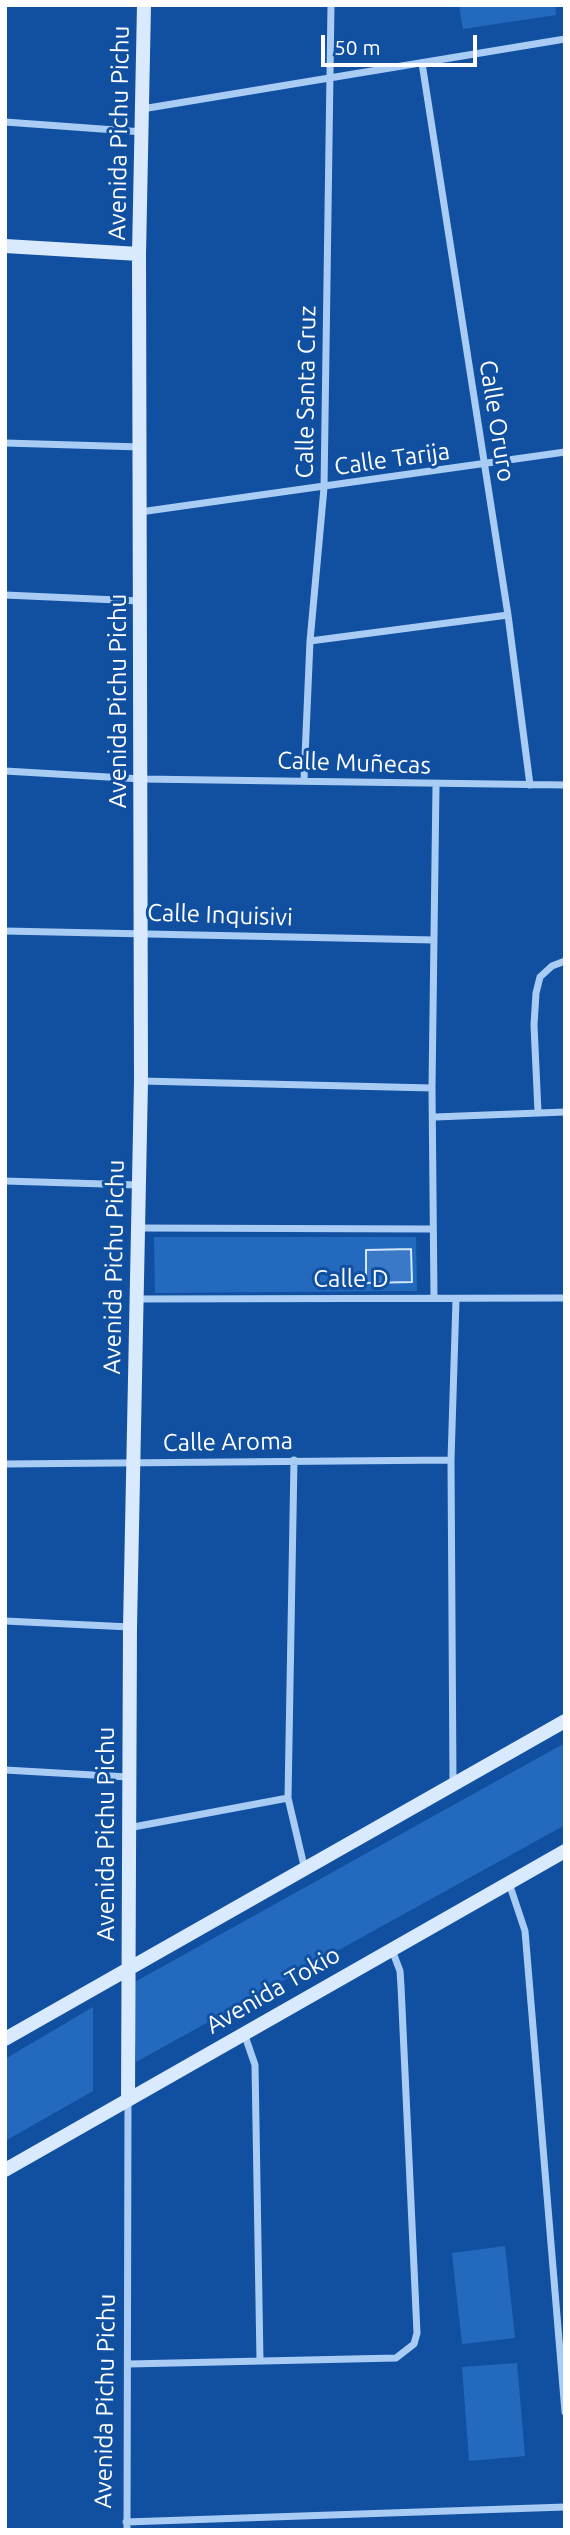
<!DOCTYPE html>
<meta charset="utf-8">
<style>
body{margin:0}
#map{position:relative;width:570px;height:2535px;overflow:hidden;background:#1150a0;font-family:Ubuntu,sans-serif}
canvas{display:block}
.frame{position:absolute;inset:0;border:7px solid #fff;pointer-events:none}
.scale{position:absolute;left:321px;top:35px;width:156px;height:32px;box-sizing:border-box;border:4px solid #fff;border-top:0;padding-left:9px;font-size:21px;line-height:24px;white-space:nowrap;color:#fff;-webkit-text-stroke:5px #1150a0;paint-order:stroke}
</style>
<div id="map">
<canvas width="570" height="2535"></canvas>
<div class="frame"></div>
<div class="scale">50 m</div>
</div>
<script>
const ctx = document.querySelector('canvas').getContext('2d');
ctx.lineJoin = 'round';
function fillPath(path, color) { ctx.fillStyle = color; ctx.fill(path, 'evenodd'); }
const shape = rows => new Path2D(rows.map(r => 'M' + r).join(''));
function stroke(path, color, width, dash) { ctx.strokeStyle = color; ctx.lineWidth = width; ctx.lineCap = dash ? 'butt' : 'round'; ctx.setLineDash(dash || []); ctx.stroke(path); }
function label(font, color, halo, rows, align = 'center') {
  ctx.font = font + ' Ubuntu,sans-serif'; ctx.lineWidth = 6; ctx.setLineDash([]); ctx.textBaseline = 'middle'; ctx.strokeStyle = halo; ctx.fillStyle = color; for (const [text, x, y, turn = 0] of rows) {
    ctx.save(); ctx.translate(x, y); ctx.rotate((+turn || 0) * Math.PI / 180); ctx.textAlign = isNaN(turn) ? turn : align; if (halo) ctx.strokeText(text, 0, 0); ctx.fillText(text, 0, 0); ctx.restore();
  }
}
fillPath(shape([
 [459,5,555,5,556,15,463,29],
 [154,1237,416,1237,417,1291,155,1293],
 [565,1743,565,1825,136,2062,133,1983],
 [93,2007,93,2091,5,2141,5,2059],
 [505,2246,515,2338,462,2344,452,2253],
 [517,2363,525,2456,469,2461,462,2367]
]), '#236abf');
const building = shape([
 [411,1249,412,1282,366,1283,366,1250,411,1249]
]);
fillPath(building, '#3a79c7');
stroke(building, '#d2e6fe', 2);
stroke(shape([
 [422,63,508,615,530,785],
 [142,109,565,39],
 [5,122,143,132],
 [5,443,141,447],
 [140,512,565,452],
 [5,595,140,601],
 [310,641,508,615],
 [5,771,142,779,565,785],
 [304,780,310,641,324,488,331,5],
 [5,931,434,940],
 [141,1081,432,1088],
 [538,1112,534,1025,536,993,540,977,552,966,565,961],
 [435,1117,565,1112],
 [5,1181,138,1185],
 [137,1228,433,1229],
 [434,1298,432,1088,436,785],
 [137,1299,565,1298],
 [294,1460,288,1798,305,1870],
 [5,1464,451,1460],
 [5,1621,130,1627],
 [5,1770,128,1777],
 [453,1783,451,1460,456,1300],
 [128,1828,288,1798],
 [509,1883,525,1931,565,2412],
 [244,2033,255,2065,260,2361],
 [129,2364,396,2358,414,2344,417,2333,401,1986,400,1971,392,1950],
 [126,2522,565,2507],
 [127,2530,128,2100]
]), '#a9ccf5', 7);
stroke(shape([
 [5,246,139,254],
 [5,2039,565,1721],
 [128,2099,130,1627,141,1081,139,254,144,5],
 [5,2170,565,1851]
]), '#d9e9fe', 14);
label('24px', '#fff', '#1150a0', [
 ["Avenida Pichu Pichu",119,133,-89],
 ["Calle Santa Cruz",306,392,-89],
 ["Calle Oruro",497,421,81],
 ["Calle Tarija",392,459,-8],
 ["Avenida Pichu Pichu",118,701,-90],
 ["Calle Muñecas",354,763,2],
 ["Calle Inquisivi",220,915,2],
 ["Avenida Pichu Pichu",114,1267,-89],
 ["Calle D",351,1279],
 ["Calle Aroma",228,1442,-1],
 ["Avenida Pichu Pichu",106,1834,-90],
 ["Avenida Tokio",273,1990,-30],
 ["Avenida Pichu Pichu",105,2401,-89]
]);
</script>
